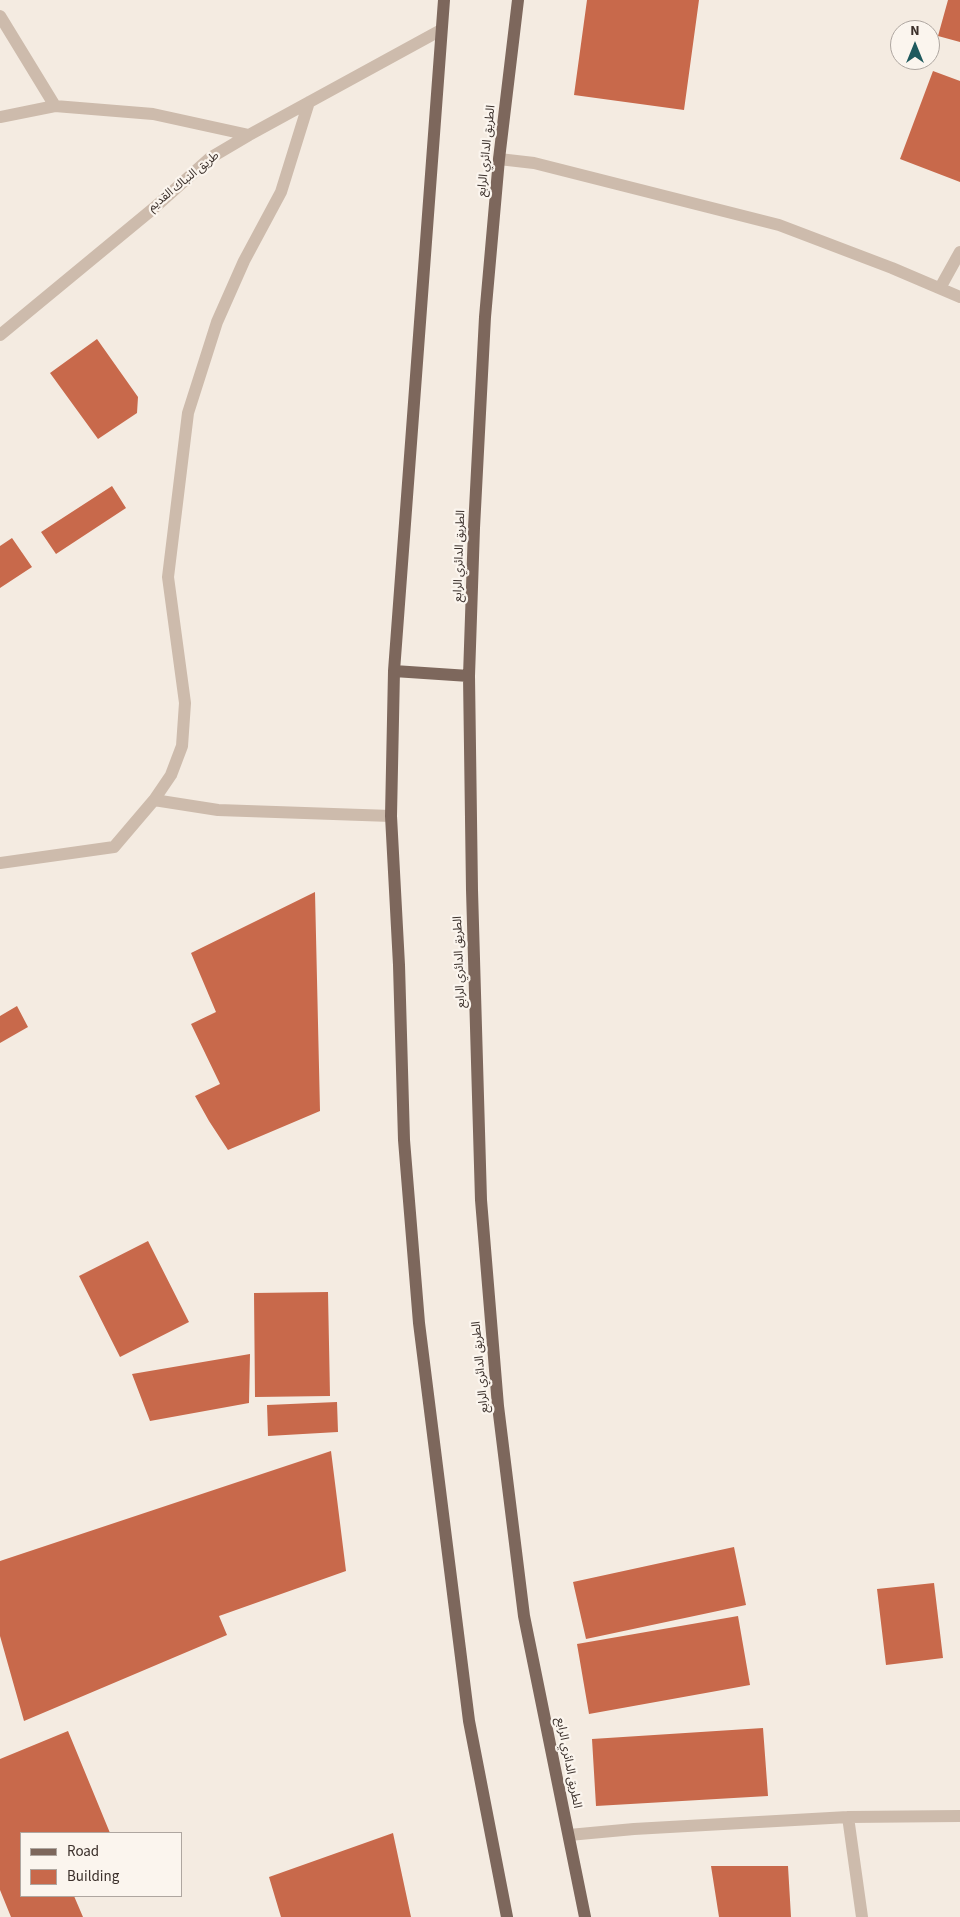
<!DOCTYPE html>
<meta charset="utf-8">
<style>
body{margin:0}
#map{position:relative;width:960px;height:1917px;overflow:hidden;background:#f4ebe1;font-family:"Source Sans 3",sans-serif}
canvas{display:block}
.legend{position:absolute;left:20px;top:1832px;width:162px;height:65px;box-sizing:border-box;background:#fbf5ee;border:1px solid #aea6a0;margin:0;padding:6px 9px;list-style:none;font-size:15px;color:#3b302b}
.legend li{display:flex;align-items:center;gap:10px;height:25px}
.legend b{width:25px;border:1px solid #aea6a0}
.north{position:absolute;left:890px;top:20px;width:50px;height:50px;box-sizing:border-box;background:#fbf5ee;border:1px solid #aea6a0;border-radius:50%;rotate:0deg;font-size:14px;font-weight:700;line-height:20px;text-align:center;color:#3b302b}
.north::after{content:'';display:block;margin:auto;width:18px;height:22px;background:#1f5a5e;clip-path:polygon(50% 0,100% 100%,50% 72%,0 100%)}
</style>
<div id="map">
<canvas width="960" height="1917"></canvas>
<ul class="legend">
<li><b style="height:6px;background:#7d675c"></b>Road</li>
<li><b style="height:14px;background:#c8694b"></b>Building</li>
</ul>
<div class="north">N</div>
</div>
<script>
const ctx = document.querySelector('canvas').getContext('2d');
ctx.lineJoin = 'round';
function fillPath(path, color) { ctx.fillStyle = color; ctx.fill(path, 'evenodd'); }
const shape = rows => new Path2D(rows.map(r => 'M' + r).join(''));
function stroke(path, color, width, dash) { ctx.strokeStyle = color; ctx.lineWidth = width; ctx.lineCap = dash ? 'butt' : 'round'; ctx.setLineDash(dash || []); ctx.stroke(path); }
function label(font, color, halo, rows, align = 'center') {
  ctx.font = font + ' "Source Sans 3","Noto Sans Arabic",sans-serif'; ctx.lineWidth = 4.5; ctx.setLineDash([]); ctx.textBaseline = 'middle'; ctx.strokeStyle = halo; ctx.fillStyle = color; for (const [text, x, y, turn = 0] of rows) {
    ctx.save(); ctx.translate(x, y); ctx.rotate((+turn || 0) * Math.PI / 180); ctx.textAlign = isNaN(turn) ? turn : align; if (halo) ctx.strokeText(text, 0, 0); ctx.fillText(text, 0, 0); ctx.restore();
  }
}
fillPath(shape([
 [587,0,699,0,684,110,574,95],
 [948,0,960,0,960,42,938,36],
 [933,71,960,81,960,182,900,159],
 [97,339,138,397,137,413,98,439,50,373],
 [112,486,126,508,56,554,41,532],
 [12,538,32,567,0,588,0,546],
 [315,892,320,1111,228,1150,209,1121,195,1096,220,1084,191,1024,216,1012,191,953],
 [17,1006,28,1027,0,1043,0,1016],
 [148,1241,189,1322,120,1357,79,1276],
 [328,1292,330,1396,255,1397,254,1293],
 [250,1354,249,1403,150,1421,132,1374],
 [337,1402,338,1432,268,1436,267,1405],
 [331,1451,346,1571,219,1616,227,1635,24,1721,0,1636,0,1561],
 [734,1547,746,1605,586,1639,573,1582],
 [934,1583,943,1658,886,1665,877,1589],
 [738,1616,750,1685,589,1714,577,1644],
 [763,1728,768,1796,596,1806,592,1739],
 [68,1731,110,1833,21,1833,21,1896,74,1896,83,1917,11,1917,0,1890,0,1759],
 [393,1833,411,1917,281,1917,269,1877],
 [711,1866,788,1866,791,1917,719,1917]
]), '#c8694b');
stroke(shape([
 [0,16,55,106],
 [0,117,55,106,153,114,249,135],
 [499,159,534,163,779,225,892,268,960,297],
 [940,288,960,252],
 [0,335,154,208,210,158,249,135,441,30],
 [154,800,218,810,391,816],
 [0,863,114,847,154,800,171,775,182,746,185,703,168,577,188,413,217,322,244,261,281,192,309,102],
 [848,1817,862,1917],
 [569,1835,634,1829,848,1817,960,1816]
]), '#cdbbac', 12);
stroke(shape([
 [444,0,394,671,391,816,399,965,404,1140,419,1323,469,1721,507,1917],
 [518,0,499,159,485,317,474,528,469,676,472,890,481,1200,498,1406,524,1616,585,1917],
 [394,671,469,676]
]), '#7d675c', 12);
label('12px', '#3b302b', '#fbf5ee', [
 ["الطريق الدائري الرابع",487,151,-84],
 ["طريق النباك القديم",184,182,-39],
 ["الطريق الدائري الرابع",460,556,-88],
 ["الطريق الدائري الرابع",460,962,-92],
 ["الطريق الدائري الرابع",481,1367,-95],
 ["الطريق الدائري الرابع",568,1763,79]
]);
</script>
